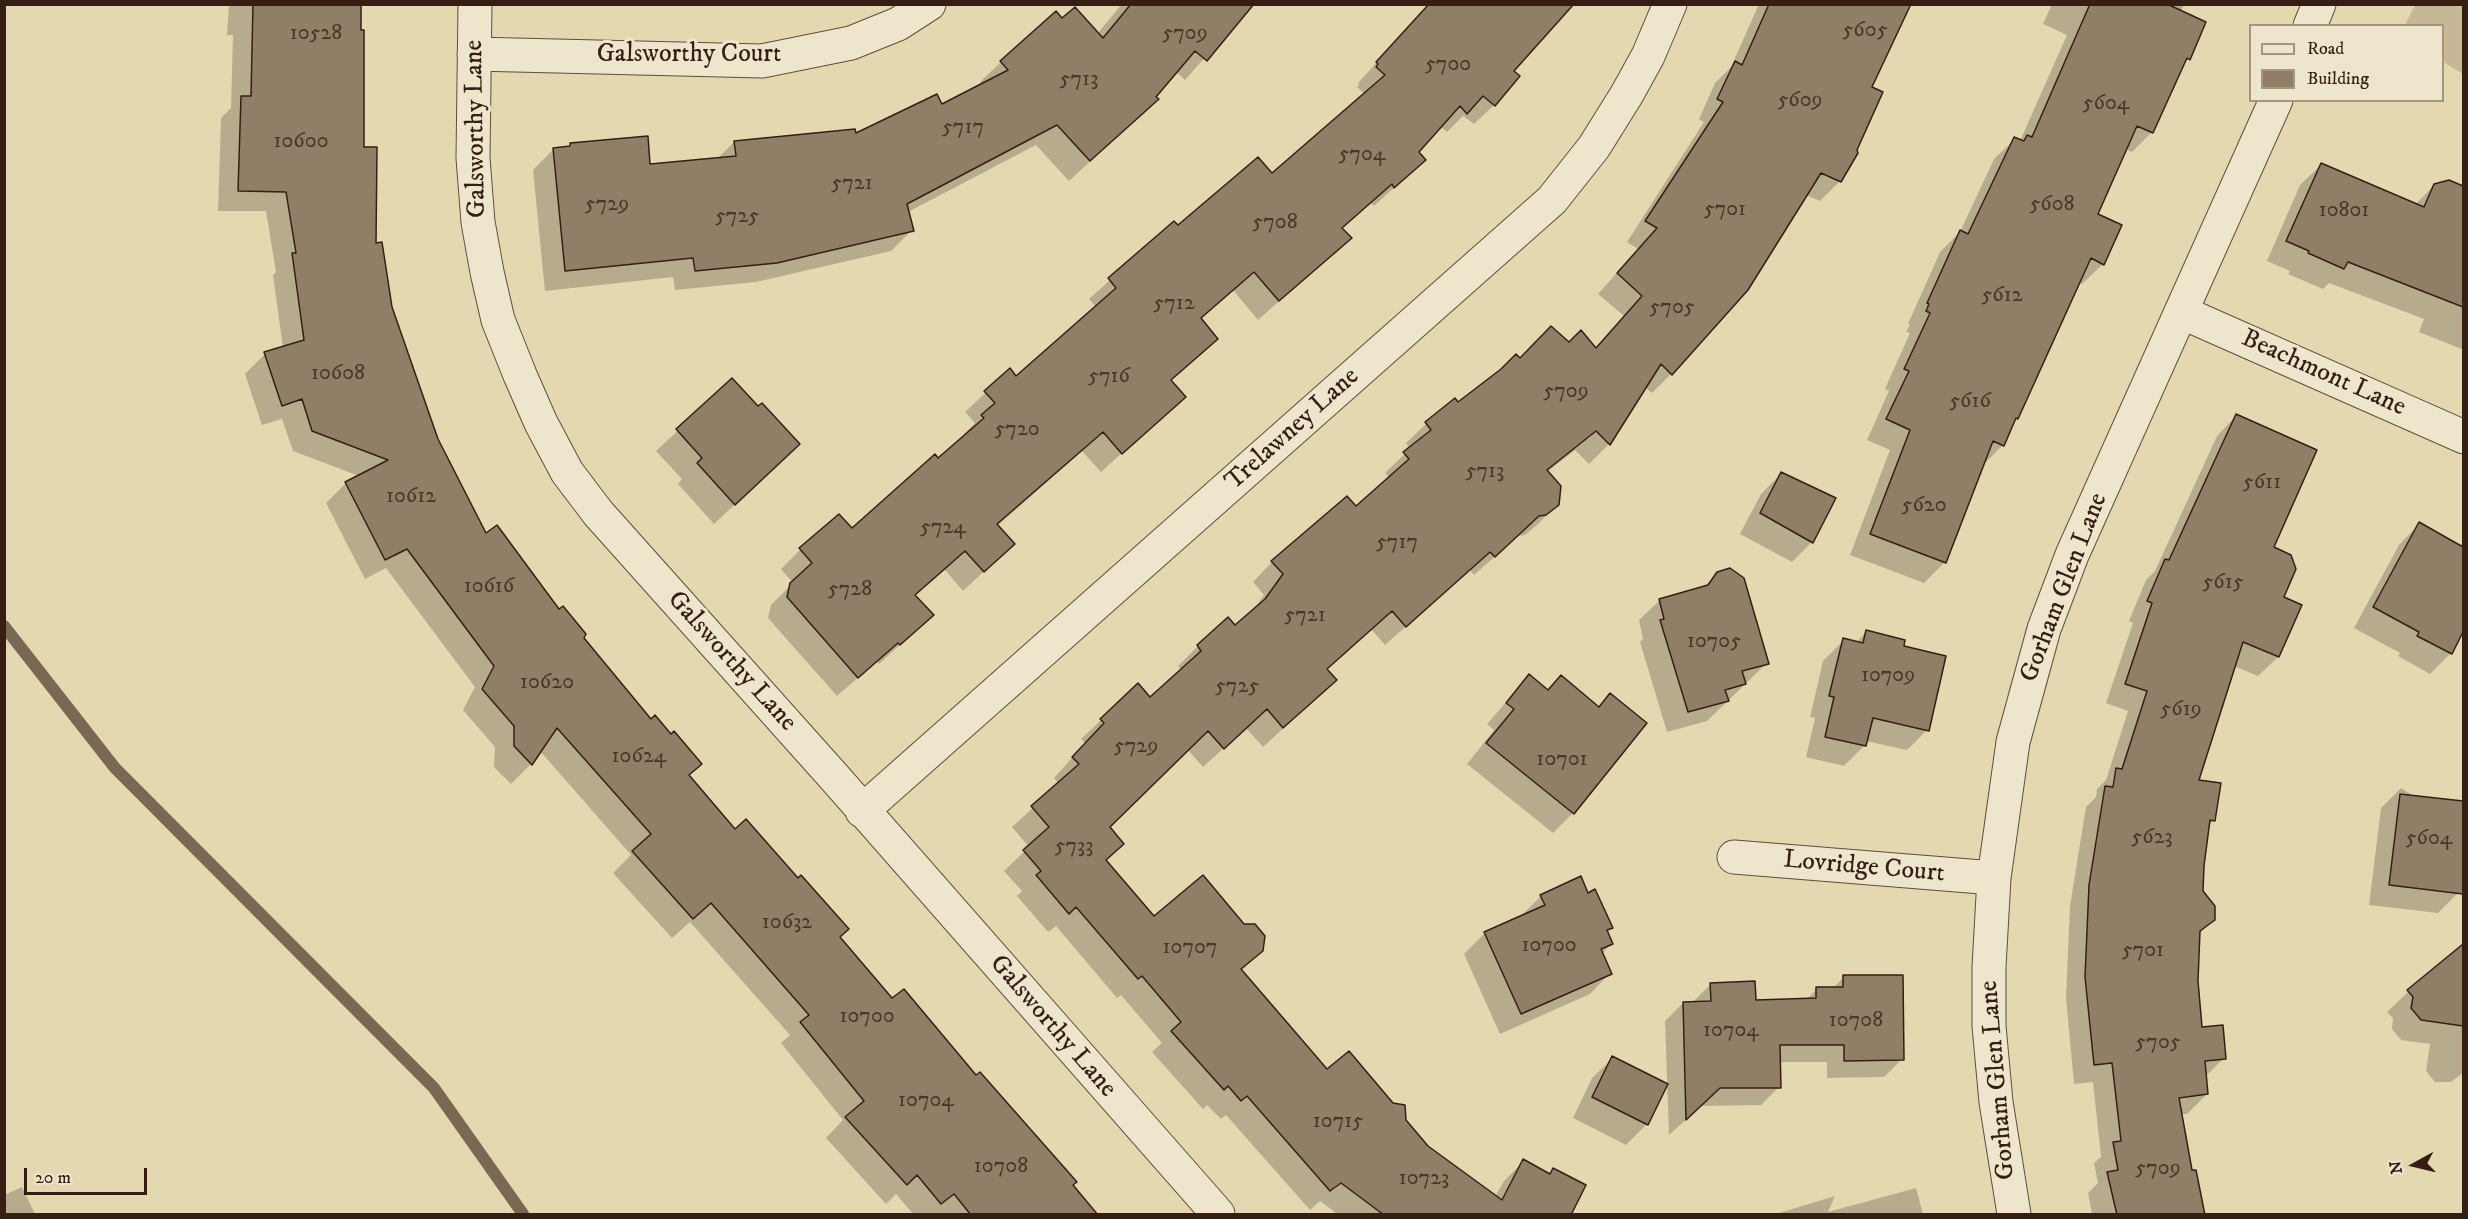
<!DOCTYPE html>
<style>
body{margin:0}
#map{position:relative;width:2468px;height:1219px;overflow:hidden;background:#e4d8b1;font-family:"IM FELL DW Pica",serif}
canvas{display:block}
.frame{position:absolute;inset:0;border:6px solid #361e15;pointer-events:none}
.legend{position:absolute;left:2249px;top:24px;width:195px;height:78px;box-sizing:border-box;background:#ede6cc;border:2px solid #a49683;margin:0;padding:8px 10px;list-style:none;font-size:18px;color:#361e15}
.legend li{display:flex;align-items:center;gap:12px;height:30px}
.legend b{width:30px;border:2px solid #a49683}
.north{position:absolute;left:2384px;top:1135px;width:60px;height:60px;-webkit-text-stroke:4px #ede6cc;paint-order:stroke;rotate:262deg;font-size:16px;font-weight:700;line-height:24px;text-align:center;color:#361e15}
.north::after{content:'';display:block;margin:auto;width:21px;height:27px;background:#361e15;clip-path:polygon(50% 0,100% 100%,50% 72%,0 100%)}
.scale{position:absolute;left:24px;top:1168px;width:123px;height:27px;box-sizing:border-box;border:3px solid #361e15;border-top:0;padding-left:8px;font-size:18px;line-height:21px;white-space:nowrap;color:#361e15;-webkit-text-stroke:4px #ede6cc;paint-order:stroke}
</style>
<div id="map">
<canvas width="2468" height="1219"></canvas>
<div class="frame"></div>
<ul class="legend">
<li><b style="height:8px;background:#ede6cc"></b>Road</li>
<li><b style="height:16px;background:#907f66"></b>Building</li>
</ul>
<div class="north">N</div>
<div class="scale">20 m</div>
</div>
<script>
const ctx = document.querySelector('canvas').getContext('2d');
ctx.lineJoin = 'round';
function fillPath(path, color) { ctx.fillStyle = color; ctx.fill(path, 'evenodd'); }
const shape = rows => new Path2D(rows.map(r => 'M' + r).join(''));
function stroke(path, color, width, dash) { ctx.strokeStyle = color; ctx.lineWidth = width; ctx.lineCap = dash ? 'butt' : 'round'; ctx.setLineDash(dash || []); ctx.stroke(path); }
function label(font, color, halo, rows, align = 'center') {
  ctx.font = font + ' "IM FELL DW Pica",serif'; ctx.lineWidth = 6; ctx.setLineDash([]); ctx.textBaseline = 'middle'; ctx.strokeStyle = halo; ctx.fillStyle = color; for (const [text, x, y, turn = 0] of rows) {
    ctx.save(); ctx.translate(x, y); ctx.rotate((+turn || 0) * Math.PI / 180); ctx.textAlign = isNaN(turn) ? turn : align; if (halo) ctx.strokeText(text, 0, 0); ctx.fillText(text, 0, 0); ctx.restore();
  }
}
fillPath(shape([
 [2415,5,2463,5,2463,74,2443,62,2442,26,2405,25]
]), '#c6b896');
fillPath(shape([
 [229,4,360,4,363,149,374,244,391,307,436,439,486,535,582,638,688,776,735,831,839,937,892,1000,976,1077,1096,1214,913,1214,896,1194,886,1204,826,1138,843,1120,781,1043,790,1035,690,922,672,938,613,873,631,855,540,751,531,764,511,784,494,767,495,747,463,710,475,687,386,568,365,579,326,503,346,483,359,476,293,451,282,419,262,425,245,374,265,354,283,348,273,275,276,272,266,211,218,211,221,118,231,108,233,35,227,35],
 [1122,4,1252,4,1185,80,1176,72,1155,97,1157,99,1069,181,1036,145,908,212,912,230,891,251,756,282,675,290,673,277,545,291,533,170,553,150,567,148,571,145,649,165,717,159,734,142,855,135,942,106,983,85,980,82,1001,62,1056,13,1062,20,1097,34],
 [1759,4,1908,4,1870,88,1840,181,1820,201,1806,195,1671,374,1652,393,1645,387,1609,444,1589,464,1575,450,1547,472,1557,505,1537,525,1525,535,1518,536,1474,575,1470,570,1385,645,1371,629,1326,670,1315,699,1263,747,1246,728,1203,767,1187,749,1108,827,1122,844,1105,861,1154,918,1262,950,1241,971,1327,1071,1404,1121,1427,1148,1495,1197,1504,1181,1524,1161,1548,1175,1553,1169,1569,1214,1337,1214,1320,1201,1310,1210,1226,1115,1221,1119,1207,1105,1203,1109,1152,1052,1162,1043,1121,995,1117,998,1056,926,1048,932,1017,896,1022,891,1004,871,1029,847,1012,827,1059,784,1054,778,1085,743,1081,739,1101,720,1150,699,1182,671,1178,666,1198,646,1235,627,1250,614,1264,595,1253,582,1272,562,1356,508,1390,478,1385,473,1410,449,1406,443,1426,424,1455,400,1458,404,1520,360,1568,344,1595,349,1624,316,1598,294,1638,249,1627,242,1704,122,1699,119,1715,83,1731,67],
 [2052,4,2184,4,2181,12,2188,59,2182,66,2152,132,2132,152,2125,149,2096,214,2103,264,2082,284,2078,282,2017,418,2012,423,2002,446,1982,466,1945,562,1924,583,1850,555,1890,450,1867,440,1889,391,1885,389,1910,333,1906,332,1910,325,1908,324,1940,252,1960,232,1994,159,2015,139,2020,141,2067,35,2043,24],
 [1416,19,1512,71,1494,105,1474,124,1463,116,1447,132,1440,126,1417,152,1424,160,1374,206,1371,203,1341,229,1350,238,1258,320,1233,290,1200,320,1216,339,1170,381,1184,397,1101,472,1082,451,997,526,1013,544,963,591,945,570,914,596,932,615,879,664,877,661,837,696,768,618,771,605,793,583,781,569,800,550,852,530,964,438,962,436,975,423,965,412,1009,371,1016,378,1096,307,1089,299,1174,223,1178,227,1272,175,1365,94,1357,87,1359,85,1358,83],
 [2321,165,2415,205,2434,185,2449,181,2464,188,2464,350,2419,332,2424,319,2329,283,2323,289,2288,274,2290,271,2267,261,2300,185],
 [732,380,777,465,714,524,678,484,682,479,656,451],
 [2236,416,2272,548,2282,598,2300,606,2278,657,2258,676,2234,666,2197,781,2214,820,2208,826,2202,866,2202,892,2213,920,2198,935,2197,981,2201,1029,2224,1058,2205,1077,2207,1094,2187,1114,2180,1114,2191,1172,2203,1214,2092,1214,2088,1193,2098,1183,2094,1163,2101,1157,2093,1082,2074,1084,2066,998,2070,906,2086,807,2096,797,2097,789,2106,780,2128,711,2106,703,2133,623,2129,621,2146,580,2155,571,2217,436],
 [1781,474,1812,542,1792,562,1740,534,1761,494],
 [2419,524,2459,546,2464,542,2464,629,2451,653,2430,674,2398,656,2400,653,2354,628,2399,545],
 [1718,573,1767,663,1707,721,1667,732,1640,642,1643,639,1639,620,1660,600,1703,588],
 [1866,632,1902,647,1927,730,1907,750,1866,741,1864,746,1844,766,1806,757,1815,718,1810,717,1823,661,1844,640,1856,643],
 [1529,676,1547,691,1561,677,1597,708,1610,695,1573,813,1553,833,1467,764,1494,730,1487,724],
 [2401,788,2433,808,2440,800,2464,803,2464,878,2457,885,2458,893,2438,913,2369,905,2381,808],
 [1587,895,1611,928,1607,932,1612,943,1602,954,1610,973,1590,994,1500,1034,1464,954,1485,933,1521,916,1541,896],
 [2464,945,2464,1072,2451,1082,2435,1082,2426,1071,2430,1044,2401,1040,2392,1029,2393,1018,2387,1012,2408,992],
 [1844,977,1902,1059,1884,1077,1827,1078,1827,1062,1779,1062,1779,1087,1761,1105,1701,1106,1669,1135,1665,1021,1683,1003,1693,1002,1711,984,1754,1001,1806,1000,1817,989,1832,989],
 [1613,1058,1647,1124,1626,1145,1573,1118,1592,1078],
 [22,1187,35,1214,4,1214,4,1195],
 [1916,1188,1923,1214,1776,1214,1835,1196,1828,1212]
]), '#0003');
stroke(shape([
 [4,626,115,768,434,1088,523,1214]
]), '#7b6853', 12);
const building = shape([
 [253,4,361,4,361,30,364,30,364,147,377,147,376,243,382,242,392,307,438,439,486,533,497,525,559,609,563,606,586,634,584,638,651,719,655,715,671,734,674,731,702,764,689,775,735,829,746,819,798,878,801,875,849,929,840,937,892,998,904,989,976,1075,980,1072,1077,1182,1073,1185,1098,1215,971,1215,954,1194,941,1204,917,1175,907,1185,845,1117,864,1101,800,1022,809,1015,711,903,693,919,632,851,651,834,557,728,532,765,514,746,514,726,482,689,494,666,407,549,385,560,345,482,388,460,312,431,302,399,282,406,264,352,304,340,292,253,296,253,286,192,238,191,241,96,251,96,253,4],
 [1131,4,1254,4,1207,61,1195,51,1156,97,1159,99,1090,161,1057,125,907,204,914,231,777,263,695,271,693,258,565,271,553,148,570,146,570,143,648,136,650,164,736,156,734,141,855,129,856,133,937,94,942,104,1008,70,1000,61,1056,11,1062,18,1075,7,1103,38,1131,4],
 [1429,4,1574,4,1514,71,1520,76,1495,106,1483,96,1467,114,1460,106,1419,152,1426,160,1394,188,1392,184,1342,228,1352,238,1279,301,1254,272,1201,318,1218,339,1171,380,1186,397,1122,454,1103,432,997,524,1015,544,984,572,965,551,915,595,934,615,900,645,898,643,858,678,787,597,790,583,812,563,799,548,839,514,852,528,935,454,938,458,984,418,981,415,995,403,984,391,1010,368,1016,376,1116,288,1108,278,1174,221,1178,225,1258,157,1272,173,1385,75,1376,67,1378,64,1376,62,1429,4],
 [1769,4,1911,4,1872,87,1883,92,1857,150,1858,153,1841,182,1821,173,1748,290,1672,375,1661,364,1610,445,1596,431,1547,470,1561,486,1559,505,1546,515,1539,516,1495,557,1490,552,1406,627,1392,611,1327,669,1337,680,1283,728,1267,709,1224,749,1208,731,1110,827,1124,844,1106,860,1154,916,1203,875,1244,924,1255,924,1265,936,1263,951,1241,969,1327,1069,1349,1051,1393,1103,1405,1105,1406,1120,1428,1146,1502,1200,1523,1159,1550,1174,1553,1168,1586,1185,1571,1215,1384,1215,1341,1183,1330,1191,1247,1096,1241,1101,1228,1086,1224,1090,1171,1031,1181,1022,1142,976,1138,979,1076,907,1069,914,1036,875,1041,871,1023,850,1049,827,1031,806,1079,764,1072,757,1104,723,1100,719,1138,683,1150,697,1201,651,1197,645,1228,617,1235,625,1265,599,1283,574,1271,561,1347,496,1356,506,1409,459,1403,452,1431,430,1425,422,1455,398,1458,402,1501,369,1516,354,1520,358,1551,326,1569,342,1581,330,1596,348,1642,296,1617,273,1657,228,1645,221,1723,102,1717,99,1735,61,1742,65,1769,4],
 [2090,4,2167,4,2206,22,2190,60,2187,58,2153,133,2137,126,2098,214,2122,225,2104,265,2091,258,2018,419,2016,418,2004,446,1993,441,1946,563,1870,534,1910,430,1886,419,1909,371,1904,369,1930,313,1926,311,1929,304,1927,303,1960,230,1968,234,2014,137,2024,141,2027,135,2032,137,2090,4],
 [2321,163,2424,207,2434,184,2449,180,2463,186,2463,307,2348,262,2344,269,2308,253,2309,251,2286,241,2321,163],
 [732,378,758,406,762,403,800,444,735,505,697,463,702,458,676,429,732,378],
 [2236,414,2317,450,2274,547,2291,555,2296,569,2284,597,2302,605,2279,657,2243,642,2199,780,2221,783,2215,821,2210,820,2204,866,2203,891,2215,906,2215,920,2200,931,2198,981,2202,1027,2223,1025,2226,1059,2205,1061,2208,1094,2179,1098,2192,1170,2196,1170,2205,1215,2117,1215,2107,1172,2118,1170,2113,1142,2121,1141,2112,1063,2094,1065,2085,977,2089,885,2105,786,2113,787,2116,768,2122,769,2147,691,2125,684,2152,603,2147,601,2165,559,2169,560,2236,414],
 [1781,472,1836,498,1813,543,1760,513,1781,472],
 [2419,522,2463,547,2463,632,2452,654,2417,636,2419,632,2373,607,2419,522],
 [1730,568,1744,578,1769,664,1742,671,1746,684,1725,690,1729,701,1688,712,1660,620,1664,619,1659,599,1708,585,1717,572,1730,568],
 [1866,630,1905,640,1904,646,1946,656,1929,731,1873,718,1866,746,1825,737,1834,697,1829,696,1843,638,1863,643,1866,630],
 [1529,674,1548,690,1561,675,1599,707,1610,693,1647,723,1574,814,1486,743,1514,709,1506,703,1529,674],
 [2400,794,2463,801,2463,894,2389,885,2400,794],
 [1581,876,1588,893,1595,889,1613,928,1607,930,1613,944,1601,949,1612,974,1521,1014,1484,932,1545,905,1540,895,1581,876],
 [2463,944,2463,1026,2421,1020,2411,1008,2413,997,2407,990,2463,944],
 [1843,975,1903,975,1904,1060,1844,1061,1844,1045,1780,1045,1781,1088,1720,1088,1686,1120,1683,1002,1711,1001,1710,983,1755,981,1756,1000,1816,998,1816,987,1843,987,1843,975],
 [1612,1056,1668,1084,1648,1125,1592,1097,1612,1056]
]);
fillPath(building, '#907f66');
stroke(building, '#361e15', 1.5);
const street = shape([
 [475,4,473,158,478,222,487,272,498,320,520,375,541,423,567,472,598,513,835,778,1218,1214],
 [2310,26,2319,4],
 [474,54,762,61,851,43,898,24,929,4],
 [2181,312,2464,437],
 [862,811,1552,200,1594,147,1627,94,1648,56,1670,4],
 [1734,857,1994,878],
 [2014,1214,1996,1102,1989,1026,1989,967,1994,878,2013,742,2044,629,2072,555,2276,100]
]);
stroke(street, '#624c3c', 35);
stroke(street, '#ede6cc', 33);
label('22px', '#4c3629', null, [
 ["5605",1865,31],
 ["10528",316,34],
 ["5709",1185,34],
 ["5700",1448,65],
 ["5713",1079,80],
 ["5609",1800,101],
 ["5604",2106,104],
 ["5717",963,128],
 ["10600",301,142],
 ["5704",1362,155],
 ["5721",852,184],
 ["5729",607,205],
 ["5608",2052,205],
 ["5701",1725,210],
 ["10801",2344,211],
 ["5725",737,217],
 ["5708",1275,223],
 ["5612",2002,296],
 ["5712",1174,304],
 ["5705",1672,308],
 ["10608",338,374],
 ["5716",1109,377],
 ["5709",1566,392],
 ["5616",1970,402],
 ["5720",1017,430],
 ["5713",1485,472],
 ["5611",2262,483],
 ["10612",411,497],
 ["5620",1924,506],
 ["5724",943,528],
 ["5717",1397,543],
 ["5615",2223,583],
 ["10616",489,587],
 ["5728",850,590],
 ["5721",1305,616],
 ["10705",1714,642],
 ["10709",1888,676],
 ["10620",547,683],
 ["5725",1237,687],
 ["5619",2181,710],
 ["5729",1136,747],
 ["10624",639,757],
 ["10701",1562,760],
 ["5623",2152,838],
 ["5604",2429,839],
 ["5733",1074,847],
 ["10632",787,923],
 ["10700",1549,946],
 ["10707",1190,948],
 ["5701",2143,951],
 ["10700",867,1017],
 ["10708",1856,1021],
 ["10704",1731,1031],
 ["5705",2158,1043],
 ["10704",926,1101],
 ["10715",1338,1122],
 ["10708",1001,1167],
 ["5709",2158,1169],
 ["10723",1424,1179]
]);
label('26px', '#361e15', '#ede6cc', [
 ["Galsworthy Court",689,56],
 ["Galsworthy Lane",477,129,-91],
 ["Beachmont Lane",2323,374,24],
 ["Trelawney Lane",1293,430,-42],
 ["Gorham Glen Lane",2065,588,-69],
 ["Galsworthy Lane",731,662,48],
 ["Lovridge Court",1864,868,5],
 ["Galsworthy Lane",1052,1027,49],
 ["Gorham Glen Lane",1999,1080,-95]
]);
</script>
